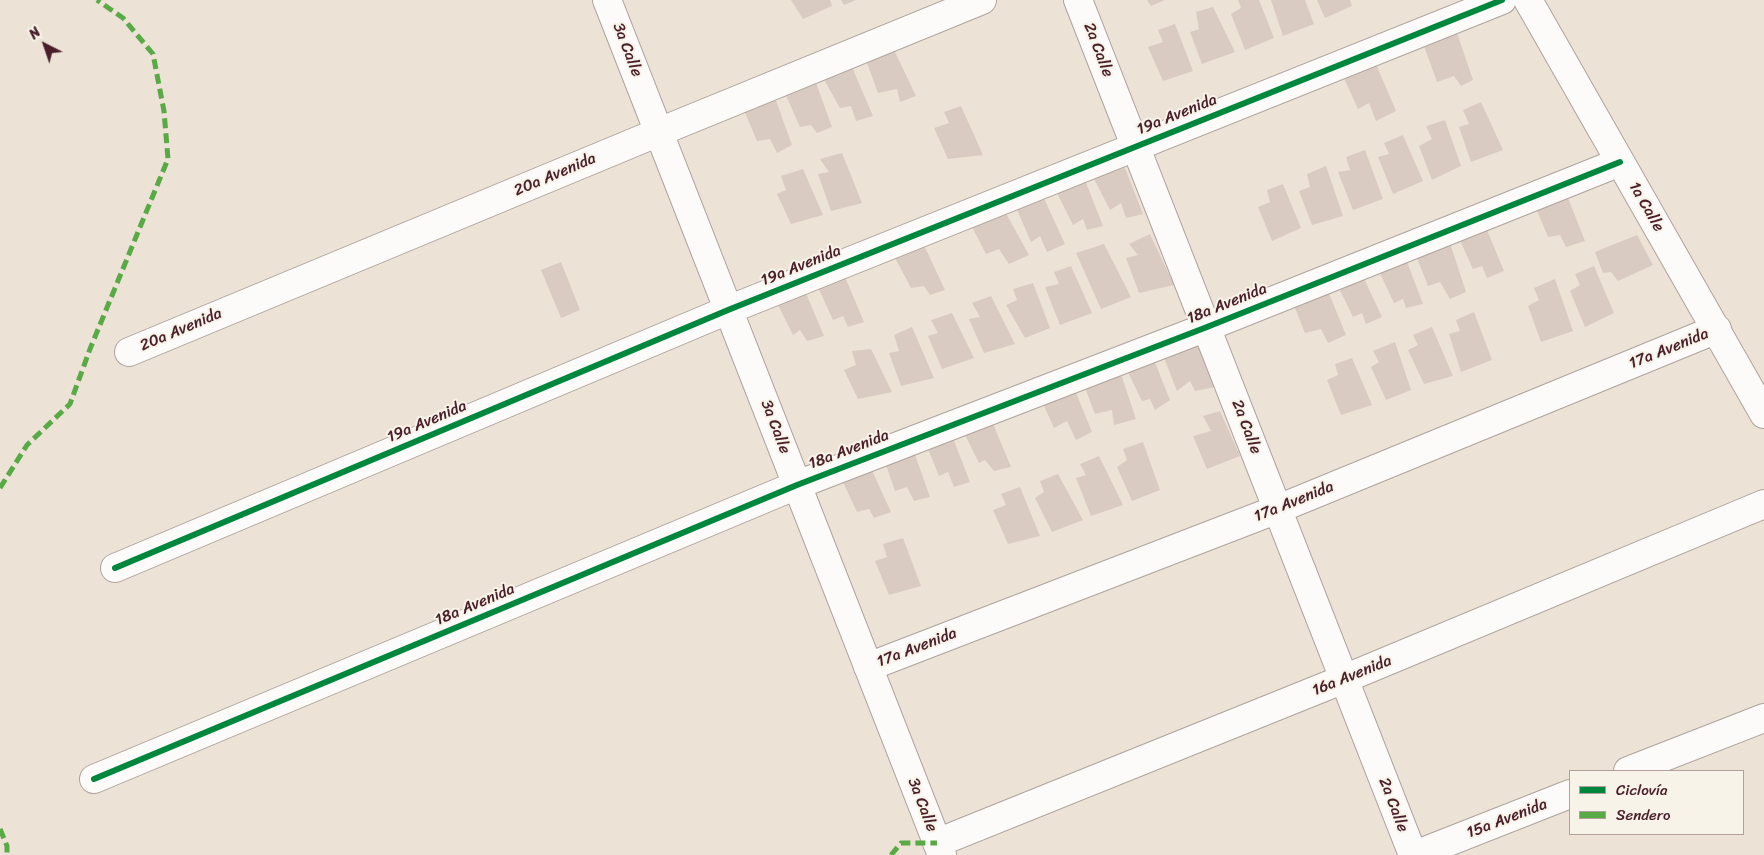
<!DOCTYPE html>
<meta charset="utf-8">
<style>
body{margin:0}
#map{position:relative;width:1764px;height:855px;overflow:hidden;background:#ece2d6;font-family:Sriracha,sans-serif}
canvas{display:block}
.legend{position:absolute;left:1569px;top:770px;width:175px;height:65px;box-sizing:border-box;background:#f7f3e8;border:1px solid #b29e9c;margin:0;padding:6px 9px;list-style:none;font-size:15px;color:#4a1f2b}
.legend li{display:flex;align-items:center;gap:10px;height:25px}
.legend b{width:25px;border:1px solid #b29e9c}
.north{position:absolute;left:20px;top:20px;width:50px;height:50px;-webkit-text-stroke:4px #f7f3e8;paint-order:stroke;rotate:319deg;font-size:14px;font-weight:700;line-height:20px;text-align:center;color:#4a1f2b}
.north::after{content:'';display:block;margin:auto;width:18px;height:22px;background:#4a1f2b;clip-path:polygon(50% 0,100% 100%,50% 72%,0 100%)}
</style>
<div id="map">
<canvas width="1764" height="855"></canvas>
<ul class="legend">
<li><b style="height:6px;background:#00873e"></b>Ciclovía</li>
<li><b style="height:6px;background:#57aa44"></b>Sendero</li>
</ul>
<div class="north">N</div>
</div>
<script>
const ctx = document.querySelector('canvas').getContext('2d');
ctx.lineJoin = 'round';
function fillPath(path, color) { ctx.fillStyle = color; ctx.fill(path, 'evenodd'); }
const shape = rows => new Path2D(rows.map(r => 'M' + r).join(''));
function stroke(path, color, width, dash) { ctx.strokeStyle = color; ctx.lineWidth = width; ctx.lineCap = dash ? 'butt' : 'round'; ctx.setLineDash(dash || []); ctx.stroke(path); }
function label(font, color, halo, rows, align = 'center') {
  ctx.font = font + ' Sriracha,sans-serif'; ctx.lineWidth = 4; ctx.setLineDash([]); ctx.textBaseline = 'middle'; ctx.strokeStyle = halo; ctx.fillStyle = color; for (const [text, x, y, turn = 0] of rows) {
    ctx.save(); ctx.translate(x, y); ctx.rotate((+turn || 0) * Math.PI / 180); ctx.textAlign = isNaN(turn) ? turn : align; if (halo) ctx.strokeText(text, 0, 0); ctx.fillText(text, 0, 0); ctx.restore();
  }
}
fillPath(shape([
 [791,0,830,0,832,6,803,19],
 [841,0,856,0,844,5],
 [1147,0,1165,0,1151,6],
 [1238,0,1259,0,1274,38,1245,50,1231,14,1241,8],
 [1271,0,1305,0,1314,24,1283,36],
 [1317,0,1350,0,1352,6,1325,18],
 [1213,7,1235,52,1202,64,1190,32,1199,29,1196,12],
 [1175,24,1193,71,1163,81,1148,47,1163,42,1158,30],
 [1456,30,1473,80,1461,86,1454,76,1437,82,1424,46],
 [894,50,916,96,900,102,897,89,878,93,866,60],
 [1376,64,1396,111,1376,121,1369,103,1358,109,1343,76],
 [852,67,873,116,856,121,851,106,840,108,822,76],
 [815,80,832,127,817,133,811,125,800,127,784,91],
 [775,98,792,145,777,153,770,139,757,141,743,108],
 [1481,102,1503,150,1471,162,1459,127,1469,124,1463,110],
 [961,106,983,155,948,159,934,128,949,123,944,112],
 [1445,120,1461,166,1432,180,1419,146,1432,139,1426,126],
 [1403,135,1423,181,1393,194,1378,157,1389,154,1384,143],
 [1365,150,1383,199,1353,210,1338,172,1350,170,1346,157],
 [842,153,862,203,831,211,818,174,829,172,820,159],
 [1123,163,1143,214,1126,218,1121,203,1110,210,1092,175],
 [1326,166,1343,216,1312,225,1299,191,1310,187,1307,174],
 [803,169,823,215,791,224,777,194,786,190,781,176],
 [1085,180,1103,226,1087,230,1083,219,1073,225,1056,191],
 [1283,184,1301,228,1272,241,1258,207,1270,202,1267,190],
 [1564,188,1585,241,1566,247,1560,235,1548,237,1533,201],
 [1043,196,1065,244,1047,252,1040,236,1031,242,1015,205],
 [1003,208,1029,255,1009,264,999,249,986,254,970,223],
 [1484,223,1504,271,1487,278,1482,266,1473,269,1457,234],
 [1150,234,1174,285,1139,293,1126,258,1138,255,1129,244],
 [1637,235,1653,265,1618,281,1611,272,1603,273,1595,252],
 [1449,240,1466,292,1450,299,1440,282,1428,286,1415,253],
 [922,241,945,290,930,295,924,286,911,288,893,254],
 [1104,244,1131,297,1101,309,1076,253],
 [1404,254,1423,304,1406,308,1403,299,1394,303,1377,267],
 [561,262,580,310,561,318,541,270],
 [1071,266,1092,313,1060,325,1045,287,1059,284,1054,272],
 [1594,266,1614,313,1585,327,1570,291,1580,285,1575,274],
 [843,272,864,322,848,327,843,316,833,320,817,285],
 [1361,272,1382,317,1366,324,1362,313,1353,317,1336,282],
 [1555,279,1573,331,1541,342,1528,306,1539,300,1534,288],
 [1033,283,1050,328,1025,338,1006,305,1017,300,1013,289],
 [1326,286,1346,335,1328,343,1321,329,1305,333,1293,303],
 [805,291,824,336,807,341,800,330,793,335,777,303],
 [991,296,1015,344,984,353,969,319,980,317,972,303],
 [1474,312,1492,360,1461,372,1449,334,1460,331,1456,320],
 [952,313,974,358,942,369,928,336,938,333,931,320],
 [912,327,934,378,901,386,889,353,899,351,894,335],
 [1432,327,1453,376,1424,384,1408,350,1418,345,1413,335],
 [1196,338,1215,387,1195,391,1190,381,1177,391,1161,350],
 [1395,342,1411,390,1386,400,1371,367,1379,362,1373,351],
 [871,349,892,392,858,399,844,370,856,365,852,351],
 [1152,355,1170,400,1155,410,1150,399,1142,401,1126,368],
 [1352,358,1372,405,1341,415,1327,380,1338,375,1335,364],
 [1118,365,1136,419,1114,425,1112,410,1095,414,1082,380],
 [1072,383,1092,432,1076,440,1067,421,1054,428,1040,397],
 [1220,411,1240,456,1207,469,1193,436,1211,431,1203,416],
 [991,419,1011,467,994,471,985,460,979,463,962,429],
 [951,433,970,482,954,487,948,472,939,476,926,444],
 [1143,442,1160,490,1132,501,1117,467,1127,460,1123,449],
 [913,449,930,497,914,501,907,487,895,491,884,459],
 [1099,456,1123,505,1091,516,1076,478,1086,475,1080,464],
 [870,466,891,512,874,518,869,509,857,512,840,476],
 [1058,474,1083,520,1052,532,1035,498,1044,492,1040,481],
 [1020,487,1040,536,1008,544,993,510,1006,505,1001,494],
 [903,538,921,586,889,595,875,561,887,557,883,544]
]), '#dacbc2');
const street = shape([
 [607,0,942,855],
 [1078,0,1413,855],
 [1528,0,1764,414],
 [129,352,659,132,982,0],
 [115,568,728,310,1502,0],
 [868,667,1278,509,1717,329],
 [1628,771,1764,718],
 [94,779,797,485,1207,327,1620,162],
 [937,843,1344,679,1764,504],
 [1415,855,1570,794]
]);
stroke(street, '#aea39d', 30);
stroke(street, '#fcfbf9', 28);
stroke(shape([
 [0,488,27,445,70,404,90,349,168,159,164,111,153,54,123,18,97,0],
 [0,829,7,846,7,855],
 [891,855,901,843,937,843]
]), '#57aa44', 5, [10, 5]);
stroke(shape([
 [115,568,728,310,1502,0],
 [94,779,797,485,1207,327,1620,162]
]), '#00873e', 6);
label('16px', '#4a1f2b', '#f7f3e8', [
 ["3a Calle",627,50,69],
 ["2a Calle",1098,50,69],
 ["19a Avenida",1177,115,-22],
 ["20a Avenida",555,175,-23],
 ["1a Calle",1646,207,60],
 ["19a Avenida",801,266,-22],
 ["18a Avenida",1227,304,-22],
 ["20a Avenida",181,330,-23],
 ["17a Avenida",1669,349,-22],
 ["19a Avenida",427,422,-23],
 ["3a Calle",775,427,69],
 ["2a Calle",1246,427,69],
 ["18a Avenida",849,450,-21],
 ["17a Avenida",1294,502,-22],
 ["18a Avenida",475,605,-23],
 ["17a Avenida",917,648,-21],
 ["16a Avenida",1352,676,-22],
 ["3a Calle",922,805,69],
 ["2a Calle",1393,805,69],
 ["15a Avenida",1507,819,-21]
]);
</script>
